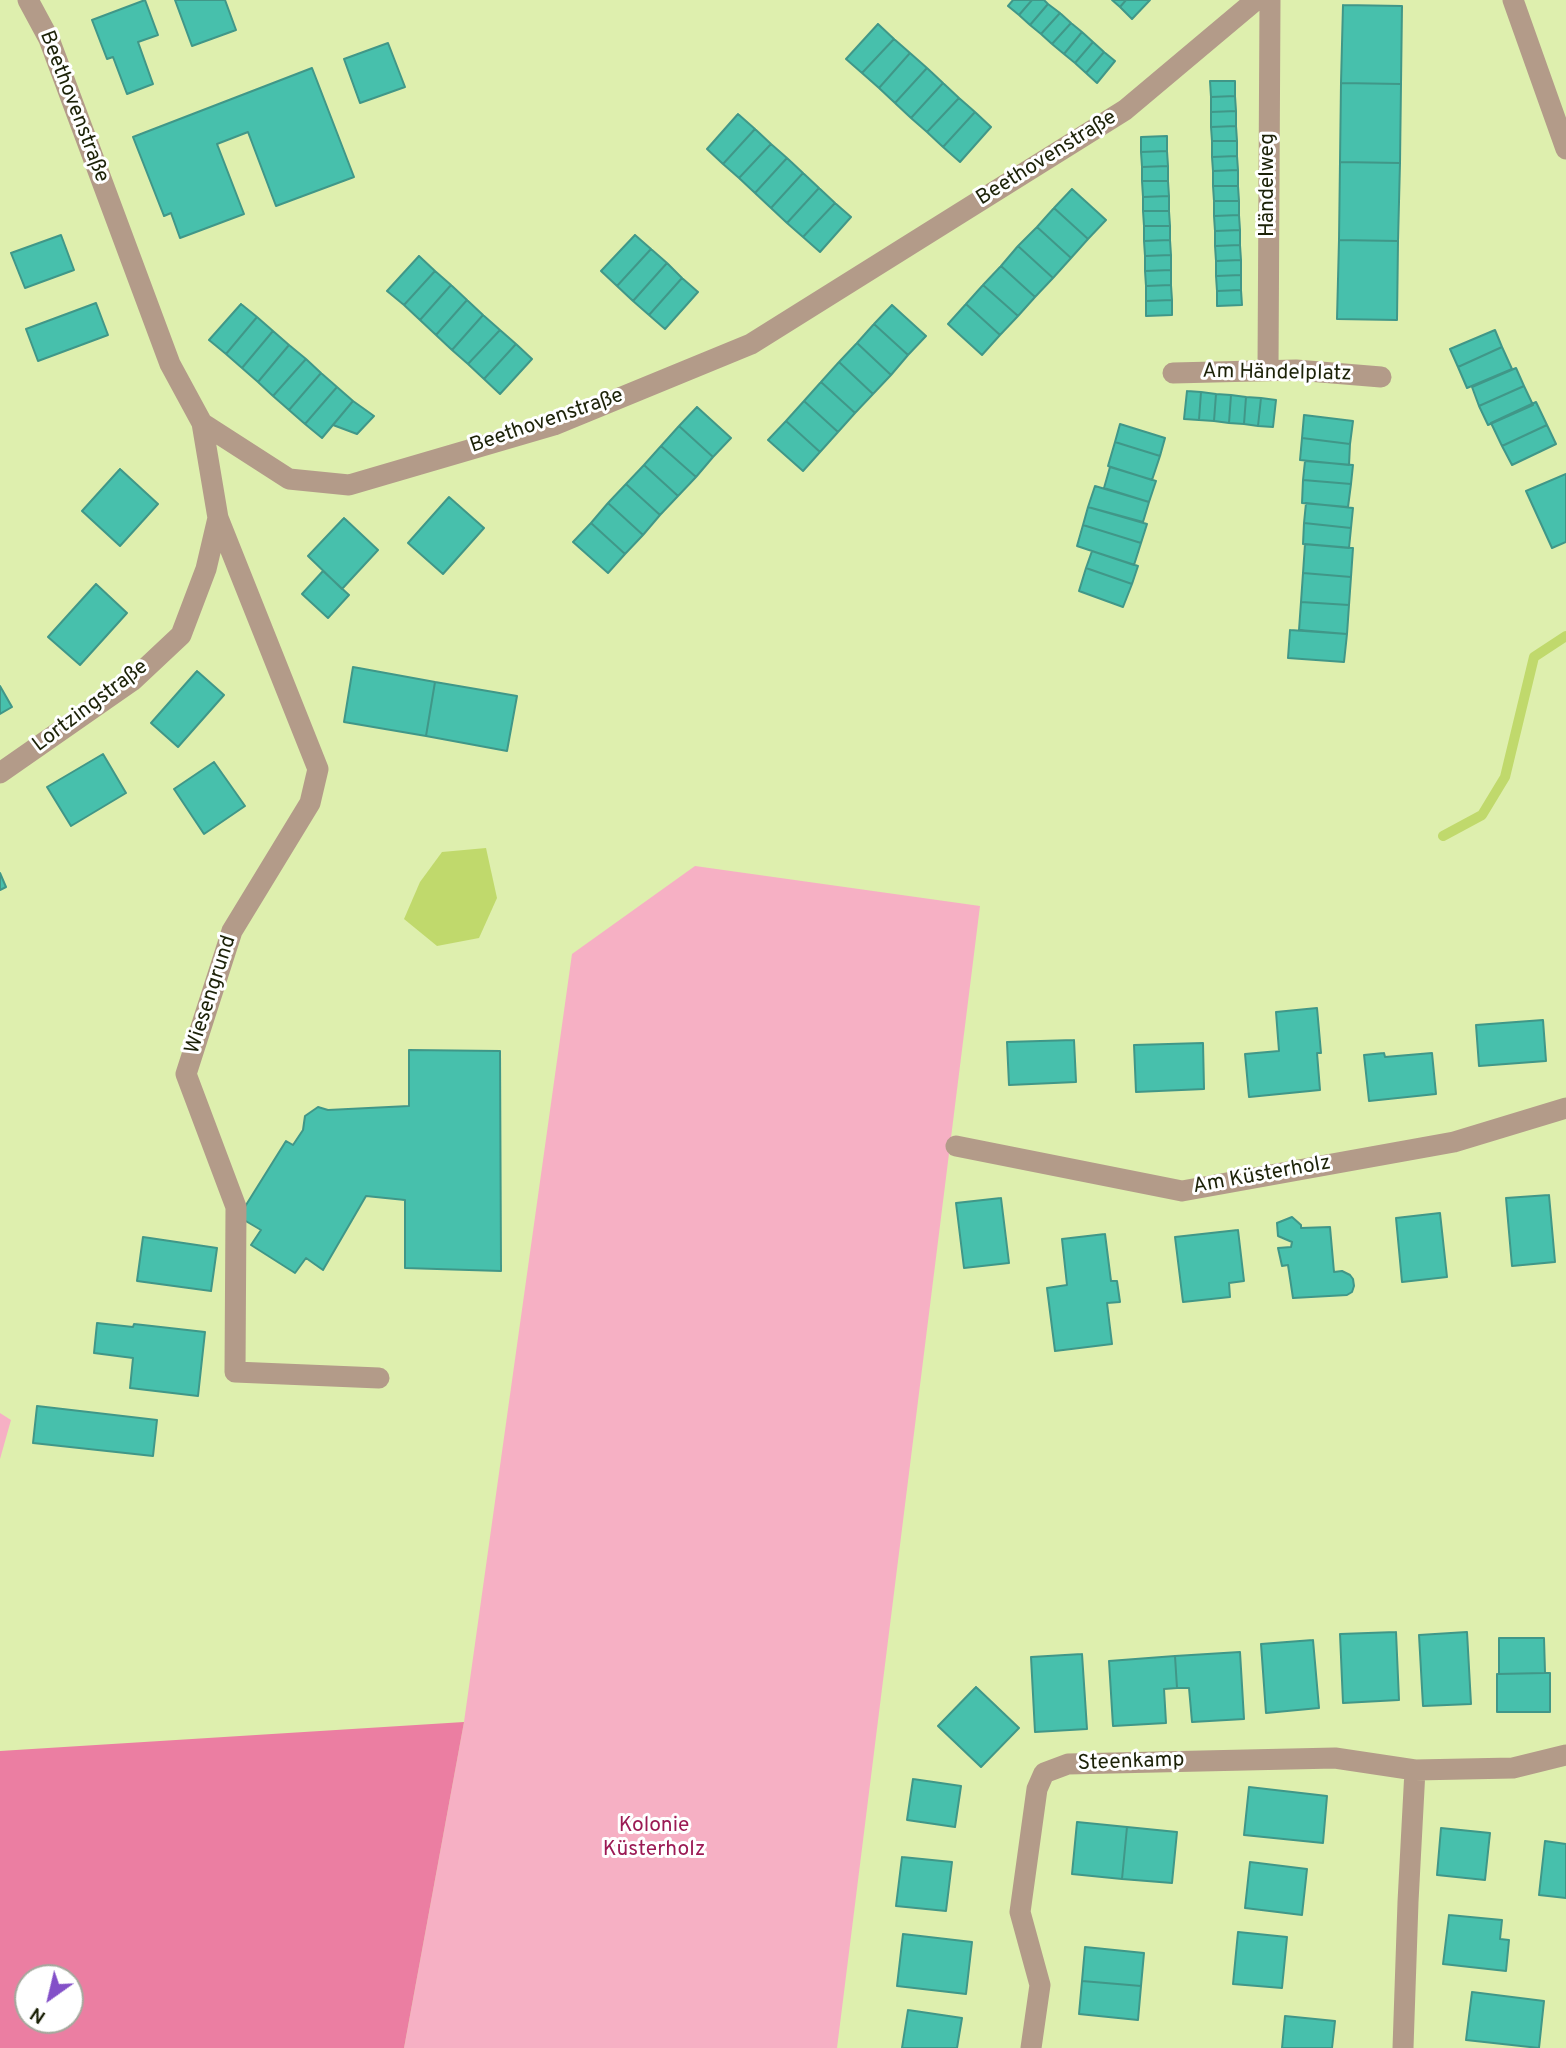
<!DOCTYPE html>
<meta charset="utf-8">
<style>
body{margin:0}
#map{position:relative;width:1566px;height:2048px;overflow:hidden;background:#deefae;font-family:Overpass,sans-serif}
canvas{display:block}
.north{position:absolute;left:14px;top:1964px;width:70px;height:70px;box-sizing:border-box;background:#fff;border:2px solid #a4a79c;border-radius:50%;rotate:214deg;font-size:19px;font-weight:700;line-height:28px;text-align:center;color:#1c2208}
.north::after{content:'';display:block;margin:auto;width:24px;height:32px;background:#8350c8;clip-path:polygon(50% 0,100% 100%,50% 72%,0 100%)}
</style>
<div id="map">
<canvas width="1566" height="2048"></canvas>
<div class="north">N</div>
</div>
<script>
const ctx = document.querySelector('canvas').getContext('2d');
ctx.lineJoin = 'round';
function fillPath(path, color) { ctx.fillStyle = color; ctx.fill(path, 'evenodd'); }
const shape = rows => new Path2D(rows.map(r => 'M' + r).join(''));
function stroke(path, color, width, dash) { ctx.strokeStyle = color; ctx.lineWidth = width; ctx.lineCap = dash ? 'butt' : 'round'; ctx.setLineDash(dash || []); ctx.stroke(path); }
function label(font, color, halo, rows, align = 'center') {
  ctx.font = font + ' Overpass,sans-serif'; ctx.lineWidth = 6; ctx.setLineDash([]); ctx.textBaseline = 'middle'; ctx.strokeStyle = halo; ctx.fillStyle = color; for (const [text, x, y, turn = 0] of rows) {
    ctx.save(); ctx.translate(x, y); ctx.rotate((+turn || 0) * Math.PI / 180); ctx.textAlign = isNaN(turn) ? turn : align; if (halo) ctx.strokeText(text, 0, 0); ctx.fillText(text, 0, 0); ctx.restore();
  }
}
fillPath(shape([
 [695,866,980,906,837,2048,404,2048,464,1722,572,954],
 [0,1413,11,1420,0,1459]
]), '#f6b0c4');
fillPath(shape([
 [464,1722,404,2048,0,2048,0,1751],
 [28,1978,70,1978,70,2020,28,2020]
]), '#eb7ea2');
fillPath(shape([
 [486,848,497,898,479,938,437,946,404,919,420,882,442,852]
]), '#c0d96c');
stroke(shape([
 [1443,836,1482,815,1505,777,1534,657,1566,636]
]), '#c0d96c', 10);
const building = shape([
 [145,0,158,35,138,42,153,84,127,94,113,57,107,59,92,20,145,0],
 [175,0,225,0,236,30,192,46,175,0],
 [1013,0,1032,0,1019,15,1008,6,1013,0],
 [1032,0,1044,0,1048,4,1030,25,1019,15,1032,0],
 [1112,0,1126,0,1120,7,1112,0],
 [1126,0,1150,0,1132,19,1120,7,1126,0],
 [1048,4,1060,13,1041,34,1030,25,1048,4],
 [1343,5,1402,6,1401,84,1341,83,1343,5],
 [1060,13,1071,23,1052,44,1041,34,1060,13],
 [1071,23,1082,32,1064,54,1052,44,1071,23],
 [878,24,894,39,862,73,846,59,878,24],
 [1082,32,1093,42,1075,63,1064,54,1082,32],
 [894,39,910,53,879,88,862,73,894,39],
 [1093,42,1104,52,1086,73,1075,63,1093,42],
 [388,43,405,87,360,103,344,59,388,43],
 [1104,52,1115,61,1097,83,1086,73,1104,52],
 [910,53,927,68,895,103,879,88,910,53],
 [312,68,354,177,276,206,248,132,217,144,244,214,180,238,171,213,164,216,133,137,312,68],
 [927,68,943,83,911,118,895,103,927,68],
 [1210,81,1235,81,1235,96,1211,97,1210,81],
 [943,83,959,98,927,132,911,118,943,83],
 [1341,83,1401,84,1400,163,1340,162,1341,83],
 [1235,96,1236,111,1211,112,1211,97,1235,96],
 [959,98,975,112,943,147,927,132,959,98],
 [1236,111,1236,126,1211,127,1211,112,1236,111],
 [975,112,991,127,960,162,943,147,975,112],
 [738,114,755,129,723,164,707,149,738,114],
 [1236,126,1237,141,1212,141,1211,127,1236,126],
 [755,129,771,144,739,178,723,164,755,129],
 [1167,136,1167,151,1141,152,1141,137,1167,136],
 [1212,141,1237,141,1237,156,1212,157,1212,141],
 [771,144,787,158,755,193,739,178,771,144],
 [1167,151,1168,166,1142,167,1141,152,1167,151],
 [1237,156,1238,170,1213,171,1212,157,1237,156],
 [787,158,803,173,771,208,755,193,787,158],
 [1340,162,1400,163,1398,241,1339,240,1340,162],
 [1168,166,1168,181,1142,181,1142,167,1168,166],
 [1238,170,1238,186,1213,186,1213,171,1238,170],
 [803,173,819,188,787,223,771,208,803,173],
 [1142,181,1168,181,1169,196,1143,197,1142,181],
 [1213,186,1238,186,1239,201,1214,201,1213,186],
 [819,188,835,203,803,237,787,223,819,188],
 [1072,189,1106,220,1088,239,1054,208,1072,189],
 [1169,196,1169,211,1143,211,1143,197,1169,196],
 [1214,201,1239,201,1239,215,1214,216,1214,201],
 [835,203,851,217,820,252,803,237,835,203],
 [1054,208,1088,239,1071,258,1037,227,1054,208],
 [1143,211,1169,211,1170,226,1144,226,1143,211],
 [1239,215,1240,230,1215,231,1214,216,1239,215],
 [1144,226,1170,226,1170,240,1144,241,1144,226],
 [1037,227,1071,258,1053,278,1018,246,1037,227],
 [1240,230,1240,245,1215,246,1215,231,1240,230],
 [61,235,74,270,25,288,11,253,61,235],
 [635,235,651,249,617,286,601,271,635,235],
 [1170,240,1171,255,1145,256,1144,241,1170,240],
 [1339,240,1398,241,1397,320,1337,319,1339,240],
 [1240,245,1241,260,1216,261,1215,246,1240,245],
 [1018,246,1053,278,1035,297,1001,266,1018,246],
 [651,249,667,263,633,301,617,286,651,249],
 [1171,255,1171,270,1145,271,1145,256,1171,255],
 [419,256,435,271,404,305,387,291,419,256],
 [1241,260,1241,275,1216,276,1216,261,1241,260],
 [667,263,682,278,649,315,633,301,667,263],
 [1001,266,1035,297,1018,316,983,285,1001,266],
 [1171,270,1171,285,1146,286,1145,271,1171,270],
 [435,271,451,285,420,320,404,305,435,271],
 [1241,275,1241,290,1217,291,1216,276,1241,275],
 [682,278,698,292,665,329,649,315,682,278],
 [451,285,467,300,436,335,420,320,451,285],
 [983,285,1018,316,1000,335,966,304,983,285],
 [1171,285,1172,300,1146,301,1146,286,1171,285],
 [1241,290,1242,305,1217,306,1217,291,1241,290],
 [467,300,483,315,452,350,436,335,467,300],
 [1172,300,1172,315,1146,316,1146,301,1172,300],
 [96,303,108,335,38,361,26,329,96,303],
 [241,304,257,317,226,354,209,340,241,304],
 [966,304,1000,335,982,355,948,324,966,304],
 [892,305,926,336,908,355,874,324,892,305],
 [483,315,500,330,468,364,452,350,483,315],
 [257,317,273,331,242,368,226,354,257,317],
 [874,324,908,355,891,375,857,343,874,324],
 [500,330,516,344,484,379,468,364,500,330],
 [1495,330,1502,347,1458,367,1450,349,1495,330],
 [273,331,289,345,258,382,242,368,273,331],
 [857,343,891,375,873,394,839,362,857,343],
 [516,344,532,359,500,394,484,379,516,344],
 [289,345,306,359,273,396,258,382,289,345],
 [1502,347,1512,369,1467,388,1458,367,1502,347],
 [306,359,321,373,289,410,273,396,306,359],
 [839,362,873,394,855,413,821,382,839,362],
 [1516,368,1524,386,1479,406,1472,387,1516,368],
 [321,373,337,387,305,424,289,410,321,373],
 [821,382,855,413,838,432,804,401,821,382],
 [1524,386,1533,405,1488,425,1479,406,1524,386],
 [337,387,353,401,322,438,305,424,337,387],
 [1187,391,1201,392,1199,420,1184,419,1187,391],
 [1201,392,1216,394,1214,421,1199,420,1201,392],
 [1216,394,1231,395,1229,423,1214,421,1216,394],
 [1231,395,1246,397,1244,424,1229,423,1231,395],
 [1246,397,1261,398,1258,426,1244,424,1246,397],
 [1261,398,1276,400,1273,427,1258,426,1261,398],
 [353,401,374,416,357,434,333,425,353,401],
 [804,401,838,432,820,452,786,421,804,401],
 [1536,402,1547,425,1502,446,1491,423,1536,402],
 [697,407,731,438,713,457,679,426,697,407],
 [1304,415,1353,421,1350,444,1302,438,1304,415],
 [786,421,820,452,803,471,768,440,786,421],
 [1120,424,1165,438,1160,456,1115,442,1120,424],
 [1547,425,1556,444,1512,465,1502,446,1547,425],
 [679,426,713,457,696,477,661,446,679,426],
 [1302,438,1350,444,1349,465,1300,460,1302,438],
 [1115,442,1160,456,1152,480,1108,466,1115,442],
 [661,446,696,477,678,496,644,465,661,446],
 [1305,461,1353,465,1351,484,1303,480,1305,461],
 [644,465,678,496,660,515,626,484,644,465],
 [1110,467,1156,481,1149,502,1104,488,1110,467],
 [120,469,158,504,120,546,82,511,120,469],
 [1566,474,1566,542,1552,548,1526,491,1566,474],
 [1303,480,1351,484,1348,507,1302,503,1303,480],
 [626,484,660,515,643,535,608,503,626,484],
 [1095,486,1149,502,1143,522,1088,507,1095,486],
 [449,497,484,528,443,574,408,543,449,497],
 [608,503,643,535,625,554,591,523,608,503],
 [1306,503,1353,508,1351,528,1304,523,1306,503],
 [1088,507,1147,524,1141,543,1083,525,1088,507],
 [344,518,378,550,342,589,308,556,344,518],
 [591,523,625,554,608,573,573,542,591,523],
 [1304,523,1351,528,1349,548,1303,544,1304,523],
 [1083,525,1141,543,1134,565,1077,546,1083,525],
 [1305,544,1353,548,1351,577,1303,573,1305,544],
 [1092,551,1138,566,1132,584,1086,568,1092,551],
 [1086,568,1132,584,1123,607,1079,591,1086,568],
 [323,571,349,595,328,618,302,594,323,571],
 [1303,573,1351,577,1349,605,1301,602,1303,573],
 [96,584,127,613,80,665,48,637,96,584],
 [1301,602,1349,605,1347,634,1299,630,1301,602],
 [1290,630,1347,634,1344,662,1288,658,1290,630],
 [353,667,435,682,426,736,344,722,353,667],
 [197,671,224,695,178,747,151,723,197,671],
 [435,682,517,696,507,751,426,736,435,682],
 [0,686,12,707,0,714,0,686],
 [103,754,126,793,71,826,47,787,103,754],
 [214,762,245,806,204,834,174,789,214,762],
 [0,873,6,887,0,890,0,873],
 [1317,1008,1321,1053,1317,1053,1320,1090,1249,1097,1245,1054,1279,1051,1276,1012,1317,1008],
 [1543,1020,1546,1061,1479,1066,1476,1025,1543,1020],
 [1074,1040,1076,1082,1009,1085,1007,1042,1074,1040],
 [1203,1043,1204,1089,1136,1092,1134,1045,1203,1043],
 [409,1050,500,1051,501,1271,405,1268,405,1200,366,1196,323,1270,306,1258,295,1273,251,1245,261,1230,244,1220,241,1213,286,1141,293,1145,303,1130,305,1116,318,1107,328,1110,409,1106,409,1050],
 [1384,1053,1385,1057,1432,1053,1436,1094,1369,1101,1364,1055,1384,1053],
 [1549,1195,1555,1262,1512,1266,1506,1198,1549,1195],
 [1001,1198,1009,1263,964,1268,956,1203,1001,1198],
 [1440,1213,1447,1277,1402,1282,1396,1218,1440,1213],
 [1292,1217,1301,1225,1301,1228,1330,1227,1334,1272,1342,1271,1350,1275,1353,1279,1354,1286,1352,1292,1347,1295,1293,1298,1288,1265,1282,1266,1278,1248,1291,1247,1292,1242,1278,1236,1277,1223,1292,1217],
 [1238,1230,1244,1281,1229,1283,1230,1297,1183,1302,1175,1237,1238,1230],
 [1105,1234,1111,1281,1117,1281,1120,1302,1107,1303,1112,1344,1055,1351,1047,1288,1067,1285,1062,1239,1105,1234],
 [143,1237,217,1248,211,1291,137,1281,143,1237],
 [97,1323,133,1327,134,1324,205,1332,198,1396,130,1388,133,1358,94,1353,97,1323],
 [37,1406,157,1420,153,1456,33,1443,37,1406],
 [1396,1632,1399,1700,1343,1703,1340,1634,1396,1632],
 [1467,1632,1471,1704,1423,1706,1419,1635,1467,1632],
 [1499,1638,1544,1638,1545,1673,1499,1674,1499,1638],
 [1313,1640,1319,1708,1266,1713,1261,1644,1313,1640],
 [1240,1652,1244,1719,1192,1722,1189,1688,1177,1688,1175,1656,1240,1652],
 [1082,1654,1087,1729,1035,1732,1031,1657,1082,1654],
 [1175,1656,1177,1688,1164,1689,1166,1723,1113,1726,1109,1661,1175,1656],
 [1545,1673,1550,1673,1550,1712,1497,1712,1497,1674,1545,1673],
 [976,1687,1019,1728,981,1767,938,1726,976,1687],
 [913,1779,961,1786,955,1827,907,1820,913,1779],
 [1249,1787,1327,1796,1323,1843,1244,1835,1249,1787],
 [1077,1822,1127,1827,1122,1879,1072,1874,1077,1822],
 [1127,1827,1177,1832,1172,1883,1122,1879,1127,1827],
 [1441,1828,1490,1833,1485,1880,1437,1875,1441,1828],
 [1545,1841,1566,1844,1566,1898,1539,1895,1545,1841],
 [902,1857,952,1862,946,1911,896,1906,902,1857],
 [1250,1862,1307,1869,1302,1915,1245,1908,1250,1862],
 [1449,1915,1502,1920,1500,1939,1509,1940,1506,1971,1443,1964,1449,1915],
 [1238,1932,1287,1937,1282,1988,1233,1984,1238,1932],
 [903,1934,972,1942,966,1994,897,1986,903,1934],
 [1085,1947,1144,1953,1141,1986,1082,1981,1085,1947],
 [1082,1981,1141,1986,1138,2020,1079,2014,1082,1981],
 [1472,1992,1544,2001,1539,2048,1466,2040,1472,1992],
 [908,2010,962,2018,957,2048,902,2048,908,2010],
 [1285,2016,1335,2021,1332,2048,1282,2048,1285,2016]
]);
fillPath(building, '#47c0ac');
stroke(building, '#409788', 2);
stroke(shape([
 [28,0,49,39,170,364,202,423,289,479,349,485,554,425,751,344,1125,110,1256,0],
 [1513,0,1566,149],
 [1268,370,1270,0],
 [1173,373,1296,370,1381,377],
 [202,423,218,518,318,769,310,803,232,931,186,1074,236,1207,235,1372,379,1378],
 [0,773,132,681,181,635,206,569,218,518],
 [956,1146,1182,1191,1454,1142,1566,1108],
 [1031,2048,1040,1985,1020,1912,1037,1789,1044,1773,1068,1764,1335,1758,1415,1770,1513,1768,1566,1755],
 [1403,2048,1408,1902,1415,1770]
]), '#b39b89', 21);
label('21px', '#1c2208', '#fff', [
 ["Beethovenstraße",73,107,69],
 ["Beethovenstraße",1047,159,-32],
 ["Händelweg",1269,185,-90],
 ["Am Händelplatz",1277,374,1],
 ["Beethovenstraße",547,422,-19],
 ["Lortzingstraße",91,707,-37],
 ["Wiesengrund",212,995,-72],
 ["Am Küsterholz",1262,1176,-10],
 ["Steenkamp",1131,1763,-2]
]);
label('21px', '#9b1a54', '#fff', [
 ["Kolonie",654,1827],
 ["Küsterholz",654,1851]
]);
</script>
